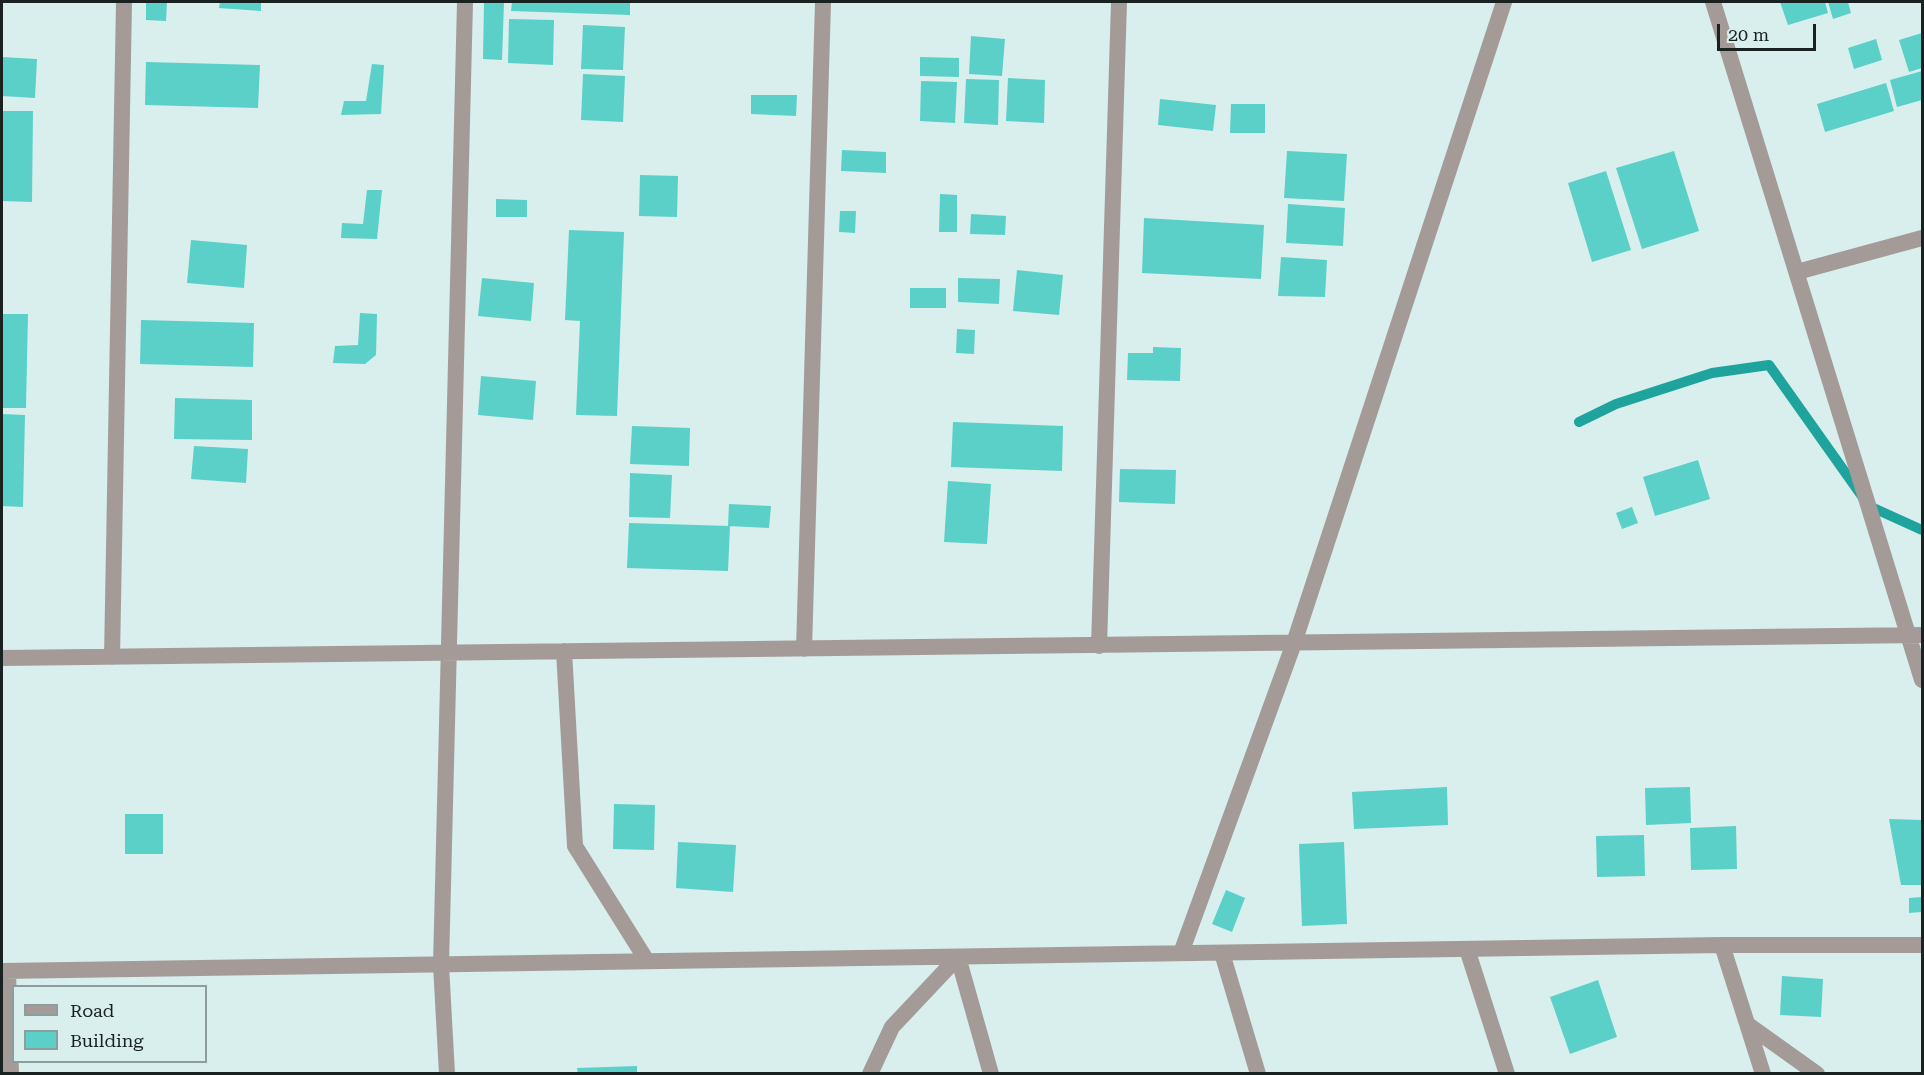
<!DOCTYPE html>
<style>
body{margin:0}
#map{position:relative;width:1924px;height:1075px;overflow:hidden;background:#d8efed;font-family:"Roboto Serif",serif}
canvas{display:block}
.frame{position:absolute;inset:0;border:3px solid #192221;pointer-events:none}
.legend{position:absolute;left:12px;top:985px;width:195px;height:78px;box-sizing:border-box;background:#d8efed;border:2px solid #8c9d9b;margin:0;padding:8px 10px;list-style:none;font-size:18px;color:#192221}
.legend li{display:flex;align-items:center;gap:12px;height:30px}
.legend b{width:30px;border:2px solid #8c9d9b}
.scale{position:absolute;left:1717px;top:24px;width:99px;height:27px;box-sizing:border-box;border:3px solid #192221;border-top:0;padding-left:8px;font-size:18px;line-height:21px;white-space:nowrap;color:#192221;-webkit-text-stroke:4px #d8efed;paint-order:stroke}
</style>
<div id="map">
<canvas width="1924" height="1075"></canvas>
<div class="frame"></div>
<ul class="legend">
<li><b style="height:8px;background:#a49b98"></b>Road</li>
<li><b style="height:16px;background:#5ad0c8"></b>Building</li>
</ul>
<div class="scale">20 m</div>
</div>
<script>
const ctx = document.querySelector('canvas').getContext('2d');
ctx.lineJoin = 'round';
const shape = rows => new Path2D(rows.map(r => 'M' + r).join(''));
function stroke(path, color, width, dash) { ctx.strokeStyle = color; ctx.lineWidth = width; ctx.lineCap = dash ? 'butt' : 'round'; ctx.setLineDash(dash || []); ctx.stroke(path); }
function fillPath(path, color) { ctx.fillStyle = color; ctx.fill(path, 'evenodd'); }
stroke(shape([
 [1579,422,1616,404,1712,373,1769,365,1869,506,1922,530]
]), '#1fa39d', 10);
fillPath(shape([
 [146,2,167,2,166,21,146,20],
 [220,2,261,2,261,11,219,8],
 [484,2,504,2,502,60,483,59],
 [512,2,630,2,630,15,511,11],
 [1780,2,1825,2,1828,13,1788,25],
 [1828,2,1848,2,1851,13,1833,19],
 [509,19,554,20,553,65,508,63],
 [583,25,625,27,623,70,581,69],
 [1922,33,1922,68,1909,72,1899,40],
 [971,36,1005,39,1002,76,969,74],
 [1876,39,1882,60,1854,69,1848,48],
 [2,57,37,59,35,98,2,96],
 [920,57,959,58,959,77,920,76],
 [146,62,260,65,258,108,145,105],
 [372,64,384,65,381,114,341,115,344,101,366,101],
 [1922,71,1922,100,1897,107,1890,80],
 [583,74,625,76,623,122,581,120],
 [1008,78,1045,80,1044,123,1006,121],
 [966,79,999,80,998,125,964,123],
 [921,81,957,82,955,123,920,121],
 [1886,83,1894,111,1825,132,1817,104],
 [751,95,797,95,796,116,751,114],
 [1160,99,1216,105,1213,131,1158,125],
 [1231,104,1265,104,1265,133,1230,133],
 [2,111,33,111,32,202,2,201],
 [842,150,886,152,886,173,841,171],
 [1287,151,1347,154,1344,201,1284,198],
 [1674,151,1699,231,1642,249,1616,168],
 [1606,171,1631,250,1592,262,1568,183],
 [640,175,678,176,677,217,639,216],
 [367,190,382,190,377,239,341,238,342,223,363,224],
 [940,194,957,195,957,232,939,232],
 [496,199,527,200,527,217,496,217],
 [1288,204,1345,208,1343,246,1286,243],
 [840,211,856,211,855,233,839,232],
 [971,214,1006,216,1005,235,970,234],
 [1144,218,1264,225,1261,279,1142,273],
 [569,230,624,232,617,416,576,415,580,321,565,320],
 [191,240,247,245,244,288,187,283],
 [1281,257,1327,260,1325,297,1278,296],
 [1017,270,1063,275,1059,315,1013,311],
 [482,278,534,283,531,321,478,316],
 [958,278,1000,279,999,304,958,302],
 [910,288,946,288,946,308,910,308],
 [360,313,377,314,376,355,365,364,333,363,335,346,358,345],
 [2,314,28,314,26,408,2,408],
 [141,320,254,323,253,367,140,364],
 [957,329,975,330,974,354,956,353],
 [1153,347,1181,348,1180,381,1127,380,1128,353,1153,353],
 [481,376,536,381,533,420,478,415],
 [175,398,252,400,252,440,174,439],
 [2,414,25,415,23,507,2,506],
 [953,422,1063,426,1062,471,951,467],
 [632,426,690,428,689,466,630,464],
 [194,446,248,449,246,483,191,479],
 [1698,460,1710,499,1655,516,1643,477],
 [1120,469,1176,470,1175,504,1119,502],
 [630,473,672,475,670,518,629,517],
 [948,481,991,484,987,544,944,542],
 [729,504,771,506,769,528,728,526],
 [1632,507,1638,523,1622,529,1616,513],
 [629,523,730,526,728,571,627,568],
 [1447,787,1448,825,1354,829,1352,792],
 [1690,787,1691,823,1646,825,1645,788],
 [614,804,655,805,654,850,613,849],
 [125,814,163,814,163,854,125,854],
 [1889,819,1922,820,1922,885,1901,885],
 [1736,826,1737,869,1691,870,1690,828],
 [1644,835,1645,876,1597,877,1596,836],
 [678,842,736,845,733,892,676,888],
 [1344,842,1347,924,1302,926,1299,844],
 [1226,890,1245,898,1232,932,1212,924],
 [1922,897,1922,912,1909,913,1909,898],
 [1782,976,1823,979,1821,1017,1780,1015],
 [1598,980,1617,1037,1570,1054,1550,997],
 [637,1066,637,1074,578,1074,577,1068]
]), '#5ad0c8');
stroke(shape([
 [1713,2,1922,680],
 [1797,272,1922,238],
 [1099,646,1119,2],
 [804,649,823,2],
 [564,651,575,846,647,961],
 [112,657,124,2],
 [2,658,1922,635],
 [1722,945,1763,1074],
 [1467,949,1507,1074],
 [1181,953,1294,643,1504,2],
 [1222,953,1258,1074],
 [958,957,991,1074],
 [2,971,1722,945,1922,945],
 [8,971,11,1074],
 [1747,1024,1817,1074],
 [447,1074,441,965,465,2],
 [870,1074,892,1027,958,957]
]), '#a49b98', 16);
</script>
